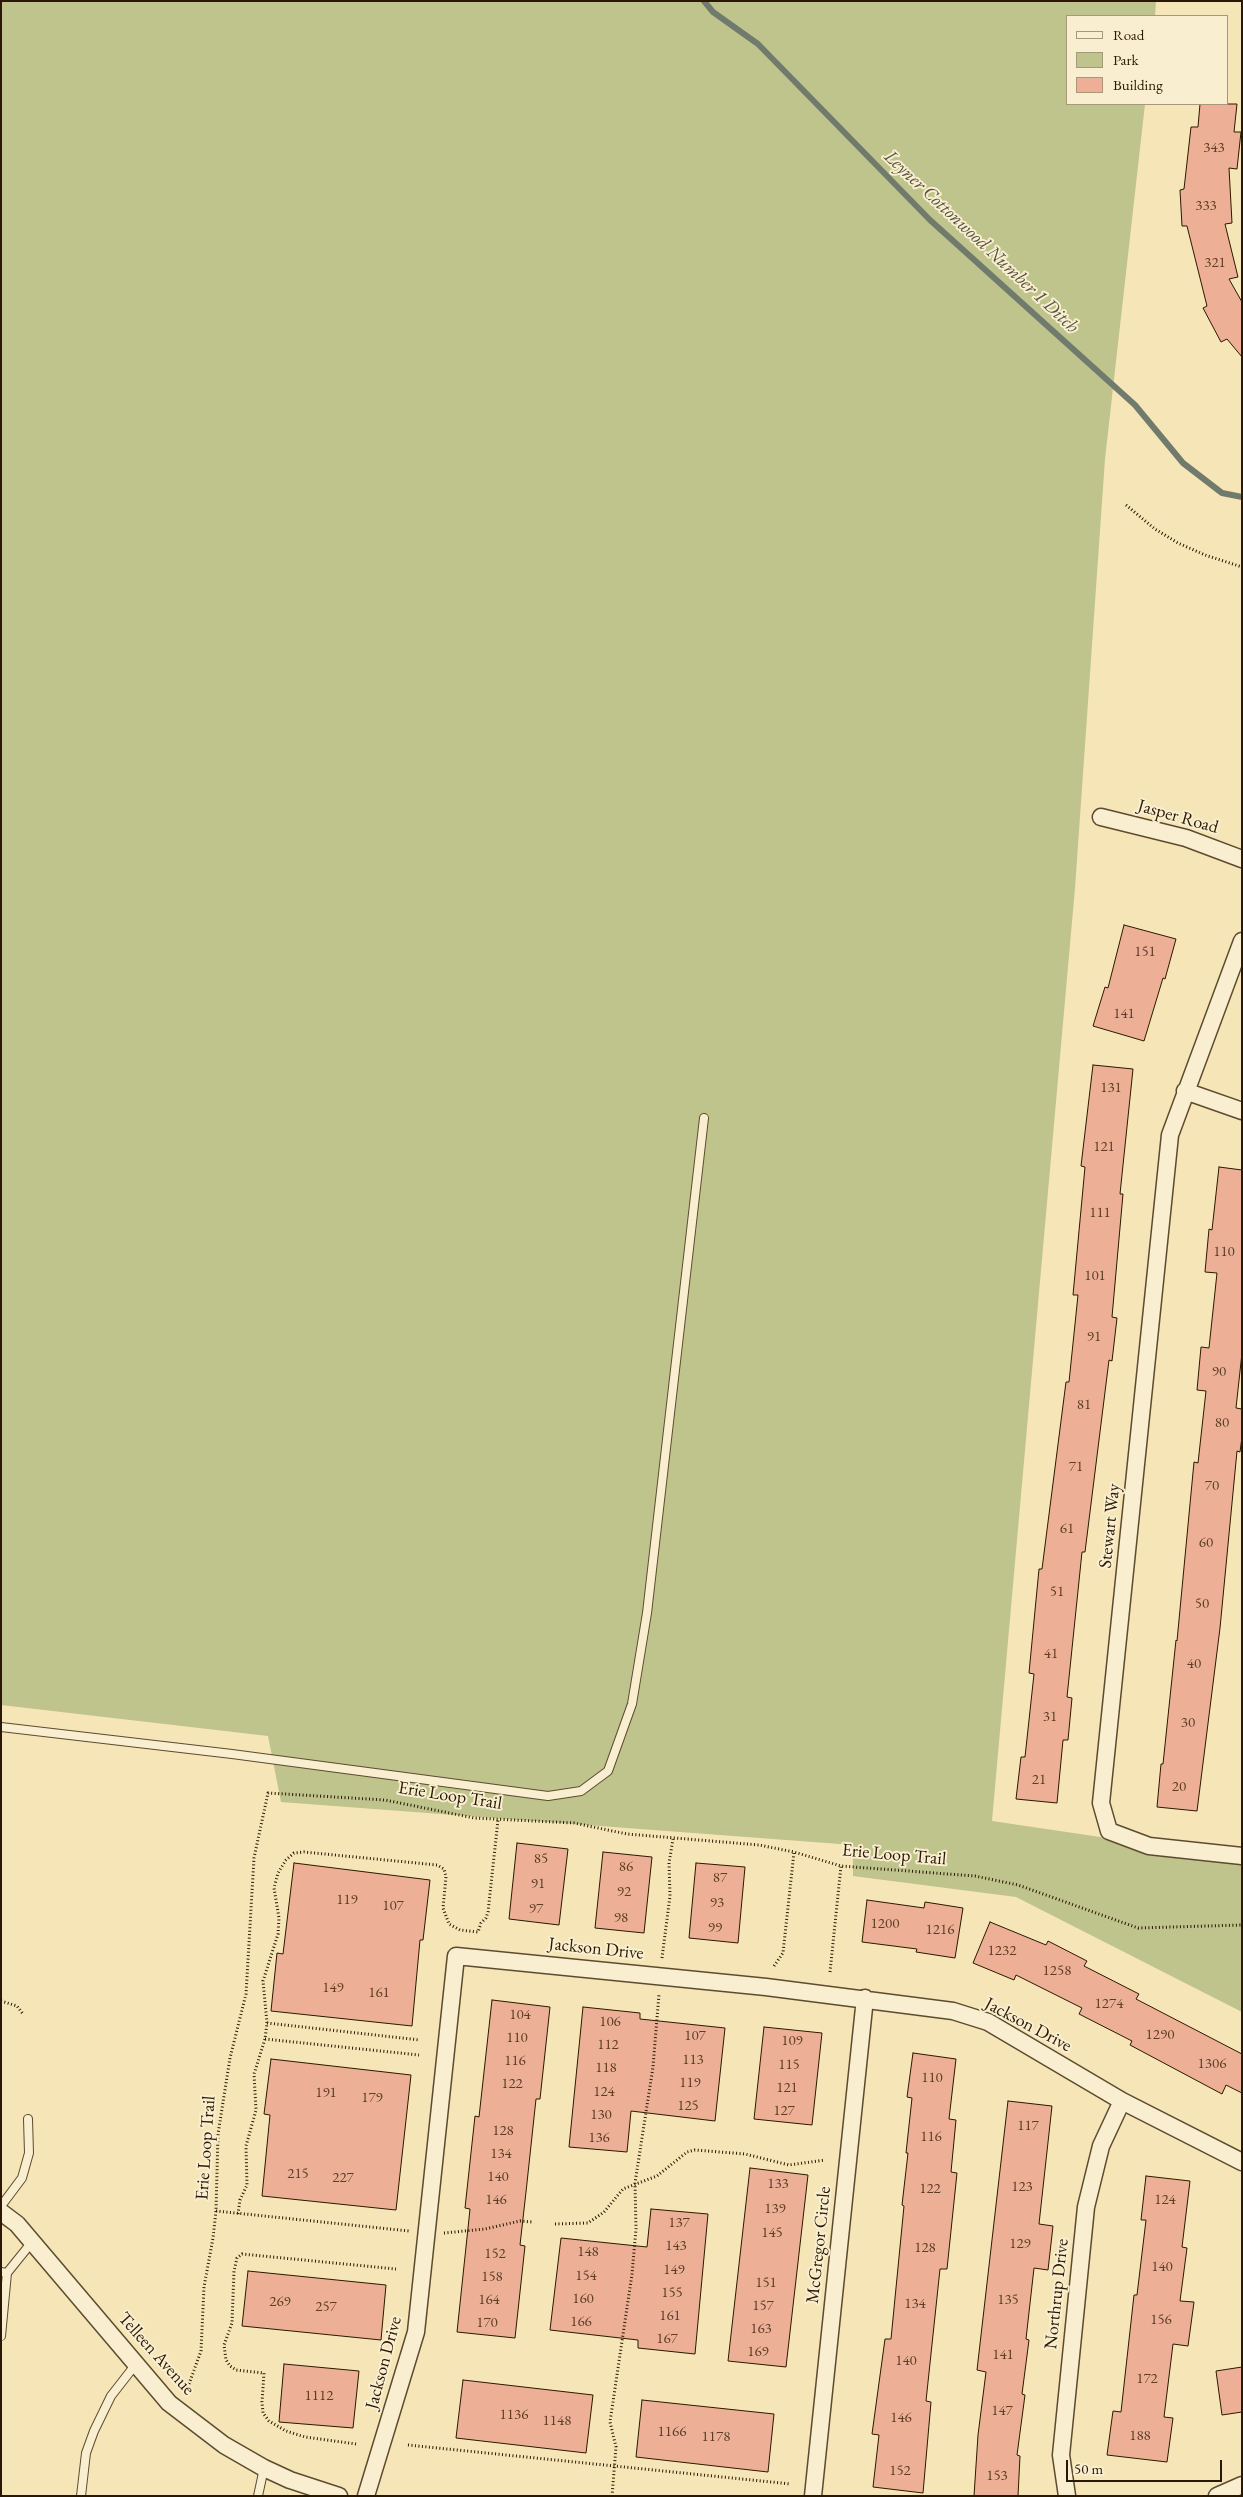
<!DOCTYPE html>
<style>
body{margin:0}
#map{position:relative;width:1243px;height:2497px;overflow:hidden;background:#f6e5b6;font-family:"EB Garamond",serif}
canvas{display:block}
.frame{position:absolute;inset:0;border:2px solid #2a1802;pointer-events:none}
.legend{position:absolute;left:1066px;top:15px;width:162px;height:90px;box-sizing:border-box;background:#f9eed0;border:1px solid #a6987e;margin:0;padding:6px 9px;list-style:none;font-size:15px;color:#2a1802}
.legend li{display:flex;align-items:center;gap:10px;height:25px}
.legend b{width:25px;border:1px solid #a6987e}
.scale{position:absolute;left:1066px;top:2460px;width:156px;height:22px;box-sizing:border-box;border:2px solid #2a1802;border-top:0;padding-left:6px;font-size:15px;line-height:18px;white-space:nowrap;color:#2a1802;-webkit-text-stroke:4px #f9eed0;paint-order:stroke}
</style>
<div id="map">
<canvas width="1243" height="2497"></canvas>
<div class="frame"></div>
<ul class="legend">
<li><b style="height:6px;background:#f9eed0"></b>Road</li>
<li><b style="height:14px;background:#bfc38c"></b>Park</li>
<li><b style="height:14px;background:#edb096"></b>Building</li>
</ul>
<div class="scale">50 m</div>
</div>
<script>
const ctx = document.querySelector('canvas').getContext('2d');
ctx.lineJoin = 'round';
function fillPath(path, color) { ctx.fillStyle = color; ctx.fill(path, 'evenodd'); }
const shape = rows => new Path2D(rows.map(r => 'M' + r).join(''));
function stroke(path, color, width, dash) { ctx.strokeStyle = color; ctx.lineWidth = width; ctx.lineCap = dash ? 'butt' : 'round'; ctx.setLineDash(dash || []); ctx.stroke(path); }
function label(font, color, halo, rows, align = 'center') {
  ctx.font = font + ' "EB Garamond",serif'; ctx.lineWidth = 4; ctx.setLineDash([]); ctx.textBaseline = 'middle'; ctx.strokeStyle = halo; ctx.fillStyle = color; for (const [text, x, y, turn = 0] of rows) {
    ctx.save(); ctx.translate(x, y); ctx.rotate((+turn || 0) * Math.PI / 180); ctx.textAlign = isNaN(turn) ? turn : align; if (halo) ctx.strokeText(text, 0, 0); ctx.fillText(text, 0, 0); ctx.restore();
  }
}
fillPath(shape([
 [1,1,1156,1,1155,16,1067,16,1067,104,1145,104,1105,459,1075,888,992,1821,1242,1858,1242,2012,1016,1897,853,1876,853,1845,281,1802,268,1736,1,1705]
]), '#bfc38c');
stroke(shape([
 [704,1,713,12,758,44,930,220,1135,405,1183,463,1222,493,1242,497]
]), '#707b6d', 6);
const building = shape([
 [1200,104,1237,104,1234,132,1241,132,1237,169,1229,168,1232,223,1225,224,1238,277,1229,279,1242,302,1242,357,1227,339,1221,342,1203,308,1207,306,1187,226,1182,226,1180,190,1184,189,1191,127,1198,127,1200,104],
 [1124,925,1176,939,1165,979,1163,978,1144,1041,1093,1026,1105,987,1108,988,1124,925],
 [1093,1065,1133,1069,1120,1194,1123,1194,1112,1317,1117,1318,1112,1361,1109,1360,1085,1552,1082,1552,1067,1697,1072,1698,1068,1740,1063,1740,1057,1803,1016,1799,1021,1757,1025,1757,1034,1674,1029,1673,1039,1569,1042,1569,1066,1382,1069,1382,1078,1295,1073,1295,1085,1167,1081,1166,1093,1065],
 [1219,1167,1242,1170,1242,1353,1236,1408,1242,1409,1242,1437,1240,1452,1237,1451,1220,1628,1197,1811,1157,1807,1161,1764,1163,1764,1176,1640,1177,1641,1194,1462,1198,1463,1206,1391,1197,1390,1201,1347,1209,1348,1217,1273,1205,1272,1209,1229,1212,1230,1219,1167],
 [517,1843,568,1849,559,1925,509,1919,517,1843],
 [603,1852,652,1857,644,1933,595,1928,603,1852],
 [294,1863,430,1880,423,1940,420,1940,412,2026,271,2011,277,1953,283,1954,294,1863],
 [696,1863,745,1867,738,1943,689,1938,696,1863],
 [867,1900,924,1908,925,1902,963,1908,955,1958,916,1952,917,1949,862,1942,867,1900],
 [990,1922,1046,1945,1048,1941,1087,1961,1084,1966,1139,1994,1136,1999,1242,2054,1242,2093,1226,2085,1222,2094,1130,2045,1132,2041,1079,2014,1082,2008,1016,1975,1014,1980,973,1963,990,1922],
 [492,2000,550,2007,540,2099,536,2099,526,2192,520,2245,525,2246,515,2338,457,2332,470,2209,465,2208,475,2116,479,2117,492,2000],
 [583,2007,640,2013,640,2019,725,2028,715,2121,631,2111,627,2152,569,2147,583,2007],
 [764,2027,822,2033,812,2125,754,2119,764,2027],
 [913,2053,956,2059,949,2119,956,2120,951,2172,957,2173,947,2269,940,2269,926,2401,931,2402,923,2493,873,2487,879,2435,872,2434,885,2339,891,2339,904,2206,902,2205,908,2153,906,2153,912,2098,907,2097,913,2053],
 [271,2059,411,2075,396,2210,262,2196,270,2115,264,2114,271,2059],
 [1008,2101,1052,2106,1039,2224,1053,2226,1048,2270,1034,2268,1026,2339,1029,2340,1022,2394,1025,2395,1017,2455,1020,2456,1018,2496,974,2496,978,2435,986,2372,977,2370,1008,2101],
 [750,2168,808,2175,786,2367,728,2361,750,2168],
 [1146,2176,1190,2181,1182,2247,1187,2248,1180,2301,1194,2302,1188,2346,1173,2344,1164,2417,1173,2418,1167,2462,1107,2455,1113,2411,1121,2412,1134,2295,1137,2295,1146,2220,1141,2220,1146,2176],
 [651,2209,708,2214,695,2354,638,2348,638,2340,550,2330,561,2238,647,2247,651,2209],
 [248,2271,386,2285,381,2340,242,2326,248,2271],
 [284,2364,359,2371,353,2428,279,2422,284,2364],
 [1242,2367,1242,2412,1222,2415,1216,2371,1242,2367],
 [463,2380,593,2395,586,2453,456,2438,463,2380],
 [642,2400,774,2414,768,2472,636,2457,642,2400]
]);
fillPath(building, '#edb096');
stroke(building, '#2a1802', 1);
const lane = shape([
 [1,1727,232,1754,548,1796,581,1791,608,1771,632,1704,647,1613,704,1118],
 [1,2206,22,2178,29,2153,28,2119],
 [1,2272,7,2273,1,2336],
 [7,2273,32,2242],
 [81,2496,86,2453,94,2431,111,2396,136,2364],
 [258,2496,264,2468]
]);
const street = shape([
 [1101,817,1186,838,1242,859],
 [1242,941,1170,1135,1101,1803,1109,1831,1149,1846,1242,1856],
 [1185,1091,1242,1111],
 [1,2212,17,2224,169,2403,224,2445,264,2468,290,2480,339,2496],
 [366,2496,416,2332,456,1956,766,1987,953,2011,988,2022,1122,2101,1242,2162],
 [813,2496,865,1998],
 [1067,2496,1061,2455,1086,2207,1101,2146,1122,2101],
 [1217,2496,1242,2485]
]);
stroke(lane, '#5d4b2f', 10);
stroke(street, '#5d4b2f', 19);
stroke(shape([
 [1126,505,1155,529,1178,543,1205,555,1242,567],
 [662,1958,670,1896,669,1863,673,1839],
 [774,1966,783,1953,794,1852],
 [830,1972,841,1866],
 [1,2001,17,2006,23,2014],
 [267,2023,420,2040],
 [265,2039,419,2055],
 [216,2211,409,2231],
 [238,2214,240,2200,247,2185,246,2146,256,2110,254,2074,265,2039,267,2023,263,1981,278,1934,279,1918,274,1888,278,1873,286,1860,294,1853,304,1852,437,1865,444,1869,446,1877,443,1908,449,1924,460,1930,478,1932,481,1923,486,1918,488,1912,498,1820],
 [555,2224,588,2223,604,2212,623,2189,657,2176,687,2152,695,2150,745,2154,789,2165,825,2160],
 [444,2233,485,2229,520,2221,532,2222],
 [189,2384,201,2351,204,2287,213,2238,216,2211,218,2134,230,2058,246,1994,254,1858,268,1793,385,1800,474,1818,574,1823,627,1834,759,1845,794,1852,841,1866,975,1876,1018,1885,1138,1928,1242,1925],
 [356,2444,305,2437,286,2431,269,2421,263,2413,262,2402,264,2373,236,2370,230,2366,226,2360,224,2345,232,2323,234,2271,237,2258,242,2254,396,2269],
 [408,2445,791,2484],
 [612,2496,616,2447,610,2422,632,2274,636,2229,635,2183,653,2067,659,1994]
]), '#2a1802', 3, [1, 2.5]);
stroke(lane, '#f9eed0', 8);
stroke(street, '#f9eed0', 16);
label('15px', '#5b3e27', null, [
 ["343",1214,148],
 ["333",1206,206],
 ["321",1215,263],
 ["151",1145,952],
 ["141",1124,1014],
 ["131",1111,1088],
 ["121",1104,1147],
 ["111",1100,1213],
 ["110",1224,1252],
 ["101",1095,1276],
 ["91",1094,1337],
 ["90",1219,1372],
 ["81",1084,1405],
 ["80",1222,1423],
 ["71",1076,1467],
 ["70",1212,1486],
 ["61",1067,1529],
 ["60",1206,1543],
 ["51",1057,1592],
 ["50",1202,1604],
 ["41",1051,1654],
 ["40",1194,1664],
 ["31",1050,1717],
 ["30",1188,1723],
 ["21",1039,1780],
 ["20",1179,1787],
 ["85",541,1859],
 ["86",626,1867],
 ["87",720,1878],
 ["91",538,1884],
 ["92",624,1892],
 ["119",347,1900],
 ["93",717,1903],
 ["107",393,1906],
 ["97",536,1909],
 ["98",621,1918],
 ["1200",885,1924],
 ["99",715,1928],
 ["1216",940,1930],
 ["1232",1002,1951],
 ["1258",1057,1971],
 ["149",333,1988],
 ["161",379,1993],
 ["1274",1109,2004],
 ["104",520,2015],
 ["106",610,2022],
 ["1290",1160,2035],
 ["107",695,2036],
 ["110",517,2038],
 ["109",792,2041],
 ["112",608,2045],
 ["113",693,2060],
 ["116",515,2061],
 ["1306",1212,2064],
 ["115",789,2065],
 ["118",606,2068],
 ["110",932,2078],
 ["119",690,2083],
 ["122",512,2084],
 ["121",787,2088],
 ["124",604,2092],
 ["191",326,2093],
 ["179",372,2098],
 ["125",688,2106],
 ["127",784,2111],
 ["130",601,2115],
 ["117",1028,2126],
 ["128",503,2131],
 ["116",931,2137],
 ["136",599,2138],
 ["134",501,2154],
 ["215",298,2174],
 ["140",498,2177],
 ["227",343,2178],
 ["133",778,2184],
 ["123",1022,2187],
 ["122",930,2189],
 ["146",496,2200],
 ["124",1165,2200],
 ["139",775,2209],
 ["137",679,2223],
 ["145",772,2233],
 ["129",1020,2244],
 ["143",676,2246],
 ["128",925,2248],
 ["148",588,2252],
 ["152",495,2254],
 ["140",1162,2267],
 ["149",674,2270],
 ["154",586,2276],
 ["158",492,2277],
 ["151",766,2283],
 ["155",672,2293],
 ["160",583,2299],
 ["164",489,2300],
 ["135",1008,2300],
 ["269",280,2302],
 ["134",915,2304],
 ["157",763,2306],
 ["257",326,2307],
 ["161",670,2316],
 ["156",1161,2320],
 ["166",581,2322],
 ["170",487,2323],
 ["163",761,2329],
 ["167",667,2339],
 ["169",758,2352],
 ["141",1003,2355],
 ["140",906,2361],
 ["172",1147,2379],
 ["1112",319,2396],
 ["147",1002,2411],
 ["1136",514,2415],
 ["146",901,2418],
 ["1148",557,2421],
 ["1166",672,2432],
 ["188",1140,2436],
 ["1178",716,2437],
 ["152",900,2471],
 ["153",997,2476]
]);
label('18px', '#2a1802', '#f9eed0', [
 ["Jasper Road",1178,817,16],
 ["Stewart Way",1110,1526,-84],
 ["Erie Loop Trail",450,1796,9],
 ["Erie Loop Trail",894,1855,5],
 ["Jackson Drive",596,1949,6],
 ["Jackson Drive",1028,2025,28],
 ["Erie Loop Trail",206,2148,-86],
 ["McGregor Circle",819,2245,-84],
 ["Northrup Drive",1057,2294,-84],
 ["Telleen Avenue",156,2354,48],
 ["Jackson Drive",384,2363,-75]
]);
label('italic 19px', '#535241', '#f9eed0', [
 ["Leyner Cottonwood Number 1 Ditch",981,242,43]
]);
</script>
